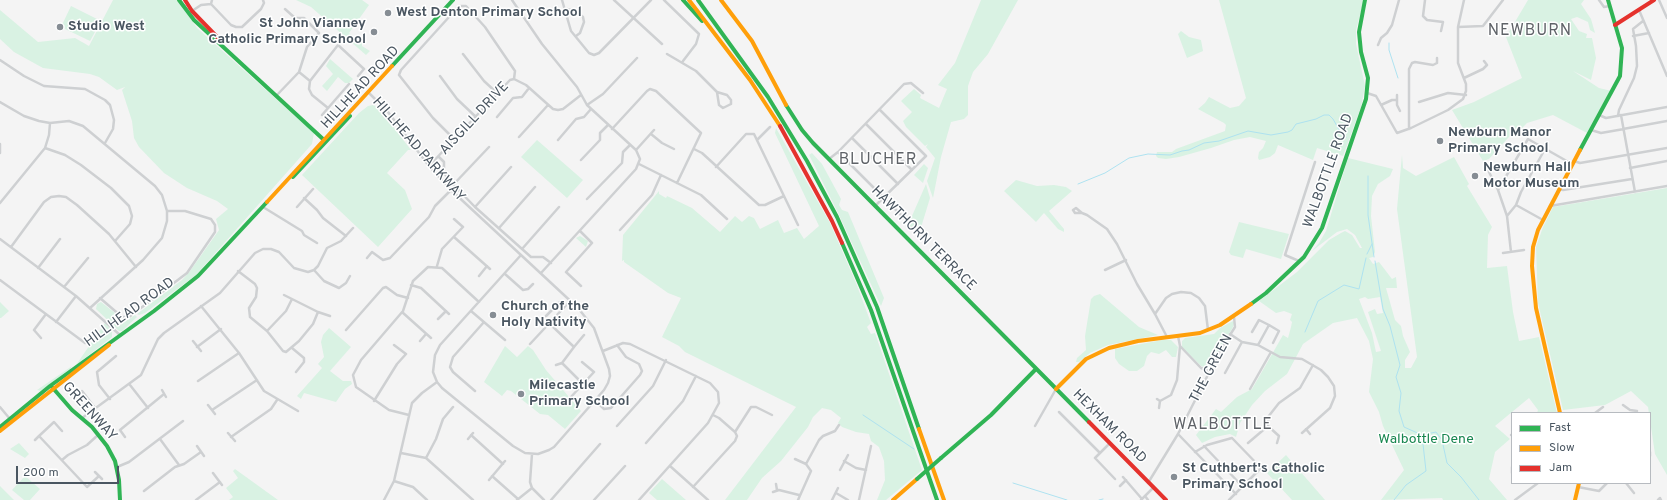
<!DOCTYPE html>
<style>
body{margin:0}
#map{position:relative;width:1667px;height:500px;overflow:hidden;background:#f4f4f4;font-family:Overpass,sans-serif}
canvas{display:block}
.legend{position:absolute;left:1511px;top:412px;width:140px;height:72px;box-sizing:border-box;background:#fff;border:1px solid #b7bbc0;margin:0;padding:5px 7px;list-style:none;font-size:12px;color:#4a5661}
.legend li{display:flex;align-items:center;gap:8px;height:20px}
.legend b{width:20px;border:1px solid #b7bbc0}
.scale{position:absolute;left:16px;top:466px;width:103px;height:18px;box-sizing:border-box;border:2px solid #4a5661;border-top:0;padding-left:5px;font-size:12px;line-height:14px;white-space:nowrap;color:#4a5661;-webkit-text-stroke:3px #fff;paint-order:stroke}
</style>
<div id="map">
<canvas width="1667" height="500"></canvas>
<ul class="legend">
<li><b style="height:5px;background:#30b455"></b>Fast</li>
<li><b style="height:5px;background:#ff9f0a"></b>Slow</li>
<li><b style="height:5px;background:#e5322d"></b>Jam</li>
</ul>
<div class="scale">200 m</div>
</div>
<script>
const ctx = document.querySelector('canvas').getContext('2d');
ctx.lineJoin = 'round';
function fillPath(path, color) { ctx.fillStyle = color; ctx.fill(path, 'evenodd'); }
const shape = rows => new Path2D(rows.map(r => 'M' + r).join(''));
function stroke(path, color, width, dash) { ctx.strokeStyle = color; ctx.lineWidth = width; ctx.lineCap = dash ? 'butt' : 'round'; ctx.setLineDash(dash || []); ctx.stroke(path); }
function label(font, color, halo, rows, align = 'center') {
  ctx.font = font + ' Overpass,sans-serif'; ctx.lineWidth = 3; ctx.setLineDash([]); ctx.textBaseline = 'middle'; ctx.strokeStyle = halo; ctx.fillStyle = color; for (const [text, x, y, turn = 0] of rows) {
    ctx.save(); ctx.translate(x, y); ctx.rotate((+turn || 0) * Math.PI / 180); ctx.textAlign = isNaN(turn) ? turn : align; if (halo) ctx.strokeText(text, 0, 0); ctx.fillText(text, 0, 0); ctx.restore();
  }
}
fillPath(shape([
 [113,0,177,0,197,28,314,133,312,144,196,275,145,313,139,315,137,314,182,280,190,271,219,230,216,219,228,209,217,201,187,188,164,173,139,147,134,138,132,121,122,90,125,87,117,90,99,77,90,74,43,68,14,52,0,39,0,10,38,42,75,38,89,46],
 [296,0,362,0,369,5,349,33,359,41,362,41,362,46,370,51,366,55,311,7],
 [981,0,1018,0,988,54,973,72,968,86,968,115,964,119,951,122,941,157,933,198,927,181,935,158,926,147,928,144,925,146,906,127,903,121,912,112,901,101,914,89,921,95,920,98,939,108,947,89,938,85,955,63],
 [1219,0,1364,0,1356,30,1356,44,1365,86,1361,107,1343,156,1317,148,1313,160,1278,145,1275,153,1270,157,1259,160,1258,158,1259,152,1263,148,1266,141,1250,137,1234,140,1211,148,1179,157,1166,159,1158,158,1156,156,1157,152,1172,152,1176,149,1225,131,1226,125,1224,123,1198,109,1205,103,1209,97,1230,108,1239,106,1246,98],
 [1528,0,1584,0,1581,4,1591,19,1595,33,1590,30,1588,22,1577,17,1571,19,1579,31,1587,34,1586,38,1592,38,1596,58,1591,80,1573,71,1599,88,1612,91,1587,133,1553,115,1527,123,1518,132,1517,128,1489,159,1483,161,1452,110,1474,102,1522,78,1506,37],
 [71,6,101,21,90,41,61,27],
 [1181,31,1189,37,1201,40,1203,51,1187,58,1178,34],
 [330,59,353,79,349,83,345,83,338,77,327,91,322,86,333,74,326,66],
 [373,105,379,108,411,150,408,150,387,173,405,190,412,209,378,247,302,175,359,113,368,106],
 [776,128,830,223,856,283,871,323,867,327,871,334,875,333,922,470,886,500,877,500,885,480,884,461,879,447,871,441,869,434,856,432,842,427,838,423,841,418,831,410,822,408,813,417,808,427,781,461,762,478,747,500,725,500,796,407,685,352,679,346,662,337,681,298,668,293,624,262,624,260,622,261,623,235,659,191,659,194,666,198,667,196,692,208,720,232,735,216,742,222,749,216,754,218,760,229,778,220,784,233,797,228,804,239,819,226,775,133],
 [537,140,583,180,567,198,521,157],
 [812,153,822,164,841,199,839,205,842,210,848,212,884,298,881,306,838,213,809,155],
 [1402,155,1403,168,1416,176,1454,157,1469,184,1467,186,1492,227,1488,235,1487,268,1507,266,1513,312,1519,341,1539,337,1557,413,1537,413,1538,410,1529,398,1495,426,1510,439,1495,452,1489,479,1507,500,1443,500,1442,498,1381,500,1404,470,1383,426,1379,412,1369,392,1373,359,1369,341,1357,318,1333,323,1303,344,1287,374,1265,391,1252,405,1240,423,1236,437,1230,434,1215,437,1202,443,1196,435,1216,409,1221,412,1237,397,1252,389,1283,335,1288,338,1291,327,1292,322,1290,320,1292,314,1284,311,1276,313,1259,301,1297,272,1329,240,1341,233,1345,231,1352,235,1360,248,1362,248,1355,235,1347,229,1337,232,1312,251,1319,243,1326,231,1348,158,1393,169,1390,176,1378,184,1372,196,1371,216,1375,252,1373,257,1369,258,1373,264,1379,262,1392,279,1396,277,1397,288,1386,288,1395,320,1401,326,1403,336,1410,352,1405,360,1405,368,1411,368,1417,357,1397,209],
 [1365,297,1368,299,1380,297,1383,313,1377,314,1375,309,1368,312,1381,351,1376,352,1372,333,1359,299],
 [924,164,928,168,923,183,914,175],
 [1016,180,1037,186,1054,185,1066,187,1072,191,1049,211,1064,229,1064,232,1058,229,1044,213,1036,222,1004,191],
 [926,184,930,198,919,234,908,225],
 [1667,188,1667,475,1655,454,1648,407,1631,391,1605,405,1563,410,1538,303,1536,247,1543,227,1553,207],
 [1239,222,1289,234,1281,259,1246,249,1243,258,1231,255,1229,252],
 [580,236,588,241,586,247,576,238],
 [1100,294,1139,327,1158,335,1108,345,1090,353,1079,362,1076,362,1077,358,1086,350,1085,336,1091,299,1094,296],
 [0,302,9,311,1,318,0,318],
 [101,302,124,320,128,320,135,315,137,317,122,331,119,331,96,309,97,304],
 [1233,321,1234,323,1233,327,1208,369,1201,366,1182,347,1182,341,1185,338,1214,334,1220,328],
 [105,323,112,331,112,337,76,365],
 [329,328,351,347,330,371,343,381,351,381,352,384,345,389,336,402,304,393,301,399,297,396,322,368,318,364,324,357,321,342,323,335],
 [1162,340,1171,340,1178,347,1176,357,1172,357,1166,350,1159,354,1151,352,1147,356,1144,366,1137,371,1129,371,1119,364,1115,358,1115,349],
 [505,346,517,357,528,346,533,350,546,370,581,411,565,429,548,415,540,414,511,391,507,390,502,396,484,382],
 [72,366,71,368,41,391,37,390],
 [19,443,29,454,25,458,10,449],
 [1286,455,1325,500,1292,500,1267,473],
 [235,469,278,500,229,500,233,497,226,488,238,478,233,471],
 [25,476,40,489,30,500,24,500,12,490],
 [662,479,686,500,657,500,649,493],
 [0,486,14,500,0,500]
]), '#d9f2e3');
stroke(shape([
 [1389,43,1389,50,1398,78],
 [1368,176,1368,215,1374,257],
 [1078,184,1105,173,1129,158,1148,154,1170,155,1182,151,1189,150,1204,143,1219,141,1248,131,1271,135,1288,132,1292,130,1296,124,1316,119,1324,115,1329,115,1333,119,1342,135,1346,137],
 [1367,254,1372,244],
 [1375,261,1383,309,1390,326,1400,365,1396,377,1401,393,1399,411,1404,427,1422,435,1436,432,1442,440,1447,463,1461,477,1479,500],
 [1305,332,1318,301,1344,285,1359,289,1366,258],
 [863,415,914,449],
 [1013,483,1067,500],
 [1099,500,1103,499],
 [1394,500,1406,485,1426,471,1422,435]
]), '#aee2f0', 1);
stroke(shape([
 [512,0,542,44,577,87,587,105,636,150,640,159,636,169,541,273],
 [562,0,571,31,589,53,594,55,599,53,651,0],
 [614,0,662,44],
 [664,0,699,34,696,44,683,61],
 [1425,0,1423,16,1427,20,1443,22,1441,31],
 [1599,0,1604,7,1610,6],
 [1659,0,1667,18],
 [211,4,212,0],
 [567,9,576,11,583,17,584,22,580,33,576,36],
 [1639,10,1667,76],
 [192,11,201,5,211,4,231,25,236,27,242,27,261,9,264,3,263,0],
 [1458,27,1483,26,1503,0],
 [1633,36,1649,33],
 [1378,45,1381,38,1387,33,1392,25,1399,0],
 [463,54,484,81,497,93],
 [667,54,696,71,717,92,727,95,731,100,731,104,723,108,719,105,717,92],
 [0,60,24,76,44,86,85,89,105,100,110,105,114,120,113,129,105,143],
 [299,72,310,81,338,45,364,69,358,76],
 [440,76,457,99,476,117],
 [1464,78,1483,69,1487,65,1484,61],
 [310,81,309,89,312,95,328,108],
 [369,93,388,112,429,166,451,190,578,308,594,328,609,369,610,376,608,383,604,390,554,447,549,450,538,454,525,453,513,446,442,388,437,382,433,372,435,355,440,345,521,255],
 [1367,93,1376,96,1397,133,1411,128,1448,110,1463,99,1466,91,1466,84,1458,63,1458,27,1464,0],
 [277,95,299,72,307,47,319,33,304,18,295,18,285,9],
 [1397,95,1397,105,1400,111],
 [0,102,24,116,39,121,50,123,69,121,83,126,155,186,162,195,167,211,167,221,162,238,143,260,90,308],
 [1419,102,1448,93,1466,95],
 [587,105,603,94,637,58],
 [1381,105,1392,100,1397,100],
 [322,115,349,84],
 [1599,115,1606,118,1667,107],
 [1621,115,1635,192],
 [1618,116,1619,110,1634,78,1637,66,1636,46,1633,29,1643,21],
 [497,117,513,98,522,97,529,88],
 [866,124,912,170],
 [612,129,647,91,650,89,656,91,701,133,677,183],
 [1409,129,1409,69,1412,63,1415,62,1433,65,1437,63,1437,58],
 [1623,129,1667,121],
 [1591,130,1601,133,1624,129],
 [651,134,662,143,674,149],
 [519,137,548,105],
 [852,138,898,184],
 [455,140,433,118,399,75,401,70,459,6,466,6,485,27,515,71,514,79],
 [558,140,576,119,584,117,591,109],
 [757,140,770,127],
 [0,144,0,153],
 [45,148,65,155,81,165,111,188,129,206,132,216,130,224,115,241],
 [694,149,702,153,759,205,765,205,784,196],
 [636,150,654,130],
 [838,152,905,219],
 [439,157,444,162,444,172,447,178,475,207,531,257,543,257,551,263],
 [829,159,838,152,904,84,911,83,923,93],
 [581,160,600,140,600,133,608,125],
 [1574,161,1580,163,1667,148],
 [1484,162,1498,190,1507,216,1511,252],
 [639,164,701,195,727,219],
 [429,166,510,80,514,79,526,85,553,109,558,110,563,109,581,95],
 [716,167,746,134,754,134,798,225],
 [1630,168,1667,161],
 [453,185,489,147],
 [1559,189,1563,190,1632,179],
 [1498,190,1528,139,1572,164],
 [304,198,317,210,323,218,346,236],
 [587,199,622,163,623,152,630,145],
 [0,203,45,148,49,135,50,123],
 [1516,205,1543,220],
 [875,206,926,156,880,110],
 [1550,206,1667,186],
 [263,207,302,231,304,235,317,243],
 [297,207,313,189],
 [475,207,511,167],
 [1082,213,1076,208,1073,210,1075,213,1082,213,1087,215,1107,229,1117,244,1137,284,1155,314,1167,337],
 [1507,216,1516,205,1521,192,1545,149],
 [499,228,535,187],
 [620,230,652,195,661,175],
 [580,231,592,243,566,272,581,286],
 [454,237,490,269],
 [0,239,76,296,120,335],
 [11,247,44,202,51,197,59,196,66,197,77,205,109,234,136,267],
 [522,249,559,207],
 [1503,253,1524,250],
 [367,258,372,252,383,260,390,258,429,217,435,206,451,190],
 [1299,261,1285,255,1315,162],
 [437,266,442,249,463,227,454,219],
 [38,268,60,239],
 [314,270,324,281,339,288,346,283,350,276],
 [1105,270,1126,260],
 [238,271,255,284,257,288,256,297,249,308,250,317,267,331,283,351,286,352,299,341,313,324,318,312],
 [505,274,523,290,528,289,533,284],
 [479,276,487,266],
 [0,280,85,343],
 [411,285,421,288,449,314],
 [64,287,88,258],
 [284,295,318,312,330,316],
 [100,298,122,317,129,317,187,273,215,232,215,225,211,219,185,211,167,211],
 [201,306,239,353,264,391,298,411],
 [471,311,505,340],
 [402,312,431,338],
 [1155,314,1166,298,1172,294,1181,292,1191,293,1199,298,1205,306,1208,330],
 [546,316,560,302],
 [438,319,446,311],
 [56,322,76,296],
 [549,323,574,347,562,363,583,384],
 [1269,325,1279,331,1273,343],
 [346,330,383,288,386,287,397,295,408,298],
 [267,331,286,311,292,299],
 [1252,332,1259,320,1269,325,1258,345],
 [1230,334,1242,342,1258,345,1280,357,1302,359,1321,370,1328,377,1334,386,1335,396,1330,408,1302,433],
 [41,338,34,330,46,314],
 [193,341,201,351],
 [420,341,426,334],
 [530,344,570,301],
 [1180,346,1201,368,1209,371],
 [197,347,221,329],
 [574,347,584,335],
 [292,348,304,358,304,362,296,372],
 [603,351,623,343,630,344,710,383,718,392,719,403,708,423,639,500],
 [556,365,562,363],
 [1225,373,1242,342],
 [198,381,239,353],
 [130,385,148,408],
 [1250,389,1271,352],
 [162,390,166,397],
 [82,391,95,408],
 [475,391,453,372,450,367,453,357,484,322],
 [570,398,594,372,582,362],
 [110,399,99,385,97,372,116,356],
 [1157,399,1160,401,1159,408],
 [595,400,604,409,611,408,640,375,642,371,639,364,626,357,617,345],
 [374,401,397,364,406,354,394,345],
 [1160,401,1171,395,1177,380,1180,346,1178,336],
 [208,405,215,414],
 [1623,405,1630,410,1637,411],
 [0,407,10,419],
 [212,410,257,380],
 [1059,412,1100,453],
 [1595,413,1603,407],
 [409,415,389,410,356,387,353,375,361,360,403,311,413,281,428,267,442,268,479,302],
 [82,418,141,375,158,339,164,333,220,293,255,253,263,249,271,249,279,252,294,268,308,272,314,270,318,266,327,248,341,241,353,228],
 [617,426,653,386,666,360],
 [1035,426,1056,389],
 [1306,429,1310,434],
 [62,431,54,422,39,436,87,487,99,476],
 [735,432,751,407,756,407,772,415],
 [228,433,235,441],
 [1178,434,1236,494],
 [471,435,503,464],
 [1511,435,1512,435],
 [125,437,120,430,164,394],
 [231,437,271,409,277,400],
 [160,439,179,465],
 [468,439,473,433],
 [35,440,39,436],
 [646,443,683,401,696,376],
 [1110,443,1095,458,1115,479],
 [1248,443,1268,426],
 [1277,443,1279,436,1268,426,1268,417,1279,403,1300,388,1313,365],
 [197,446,204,456],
 [1204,446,1243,487],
 [1195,452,1207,445,1232,438,1261,468,1229,500],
 [401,453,426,458,473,500],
 [532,454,530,482,532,488,544,500],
 [1650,456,1650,452],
 [426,458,436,439,443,419,453,407],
 [795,459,806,464,811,471,798,500],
 [62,460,68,455,87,445,98,435],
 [844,461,856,468,866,470],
 [806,464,819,440,823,436,835,431,839,425],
 [670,466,708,500],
 [117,467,129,462,183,421],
 [1512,467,1512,473],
 [840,470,848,455],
 [95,472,102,479],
 [213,473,222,485],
 [492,476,518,499],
 [1123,477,1142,499],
 [489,480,505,461],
 [394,481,413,487,427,500],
 [1148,483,1178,434,1220,351,1235,327,1234,317],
 [1626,483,1634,493],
 [776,484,777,490],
 [1120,486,1126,480],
 [693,487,735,441,737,436,735,432,719,418,713,415],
 [1578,487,1599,491,1607,483],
 [144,491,175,467,184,464,201,452],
 [773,492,779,490,799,495],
 [836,493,848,500],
 [1145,496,1148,500],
 [196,500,220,482],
 [384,500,394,481,412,403,422,393,437,382],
 [517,500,532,488],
 [551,500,600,444],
 [594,500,625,466],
 [832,500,838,488],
 [859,500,871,446],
 [1141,500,1153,488],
 [1515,500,1538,483],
 [1658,500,1660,498,1661,500]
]), '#ced0d2', 2.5);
stroke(shape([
 [179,0,194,20,324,140],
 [683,0,702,21],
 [698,0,768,97,807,161,837,217,877,307,919,429],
 [392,66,453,0],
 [786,105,802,130,813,143,1089,422],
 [1580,150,1620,76,1622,48,1608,0],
 [293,177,350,116],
 [842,243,871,310,937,500],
 [1251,304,1266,293,1304,257,1322,228,1366,99,1368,78,1361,52,1359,32,1365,0],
 [52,387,72,410,92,427,107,446,115,461,119,480,120,500],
 [0,427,50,386,154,311,198,276,267,202],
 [941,458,991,415,1036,369]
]), '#30b455', 4);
stroke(shape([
 [689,0,750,80,780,126],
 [721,0,752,41,786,105],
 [267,202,392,66],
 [1056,389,1086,359,1109,348,1138,341,1200,333,1220,325,1251,304],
 [1560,413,1536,308,1532,266,1533,247,1538,230,1580,150],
 [919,429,944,500],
 [0,431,109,345],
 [893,500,917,479],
 [1575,500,1579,483]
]), '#ff9f0a', 4);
stroke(shape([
 [185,0,192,11,221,41],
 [1615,25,1654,0],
 [780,126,832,221,842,243],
 [1089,422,1166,500]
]), '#e5322d', 4);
stroke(shape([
 [917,479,941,458]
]), '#30b455', 4);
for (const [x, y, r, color] of [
 [388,13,4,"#868d94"],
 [60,27,4,"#868d94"],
 [374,32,4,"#868d94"],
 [1440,141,4,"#868d94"],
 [1475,176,4,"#868d94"],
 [493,315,4,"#868d94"],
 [521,394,4,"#868d94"],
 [1174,477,4,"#868d94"]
]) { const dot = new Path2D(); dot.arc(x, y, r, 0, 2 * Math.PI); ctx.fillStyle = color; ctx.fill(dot); stroke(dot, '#fff', 1.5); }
label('bold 14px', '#4a5661', '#fff', [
 ["West Denton Primary School",396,13],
 ["St John Vianney",366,24,"right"],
 ["Catholic Primary School",366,40,"right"],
 ["Studio West",68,27],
 ["Newburn Manor",1448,133],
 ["Primary School",1448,149],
 ["Newburn Hall",1483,168],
 ["Motor Museum",1483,184],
 ["Church of the",501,307],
 ["Holy Nativity",501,323],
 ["Milecastle",529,386],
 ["Primary School",529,402],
 ["St Cuthbert's Catholic",1182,469],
 ["Primary School",1182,485]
], 'left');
label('14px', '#4a5661', '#fff', [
 ["HILLHEAD ROAD",361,88,-47],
 ["AISGILL DRIVE",475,119,-47],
 ["HILLHEAD PARKWAY",418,150,49],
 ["WALBOTTLE ROAD",1329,171,-70],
 ["HAWTHORN TERRACE",923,239,45],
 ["HILLHEAD ROAD",130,313,-36],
 ["THE GREEN",1212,369,-62],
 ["GREENWAY",89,412,48],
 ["HEXHAM ROAD",1109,427,45]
]);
label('14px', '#17864f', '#fff', [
 ["Walbottle Dene",1426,440]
]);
ctx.letterSpacing = '1px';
label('16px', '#5f6368', '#fff', [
 ["NEWBURN",1530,32],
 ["BLUCHER",878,161],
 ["WALBOTTLE",1223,426]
]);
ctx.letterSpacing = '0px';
</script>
